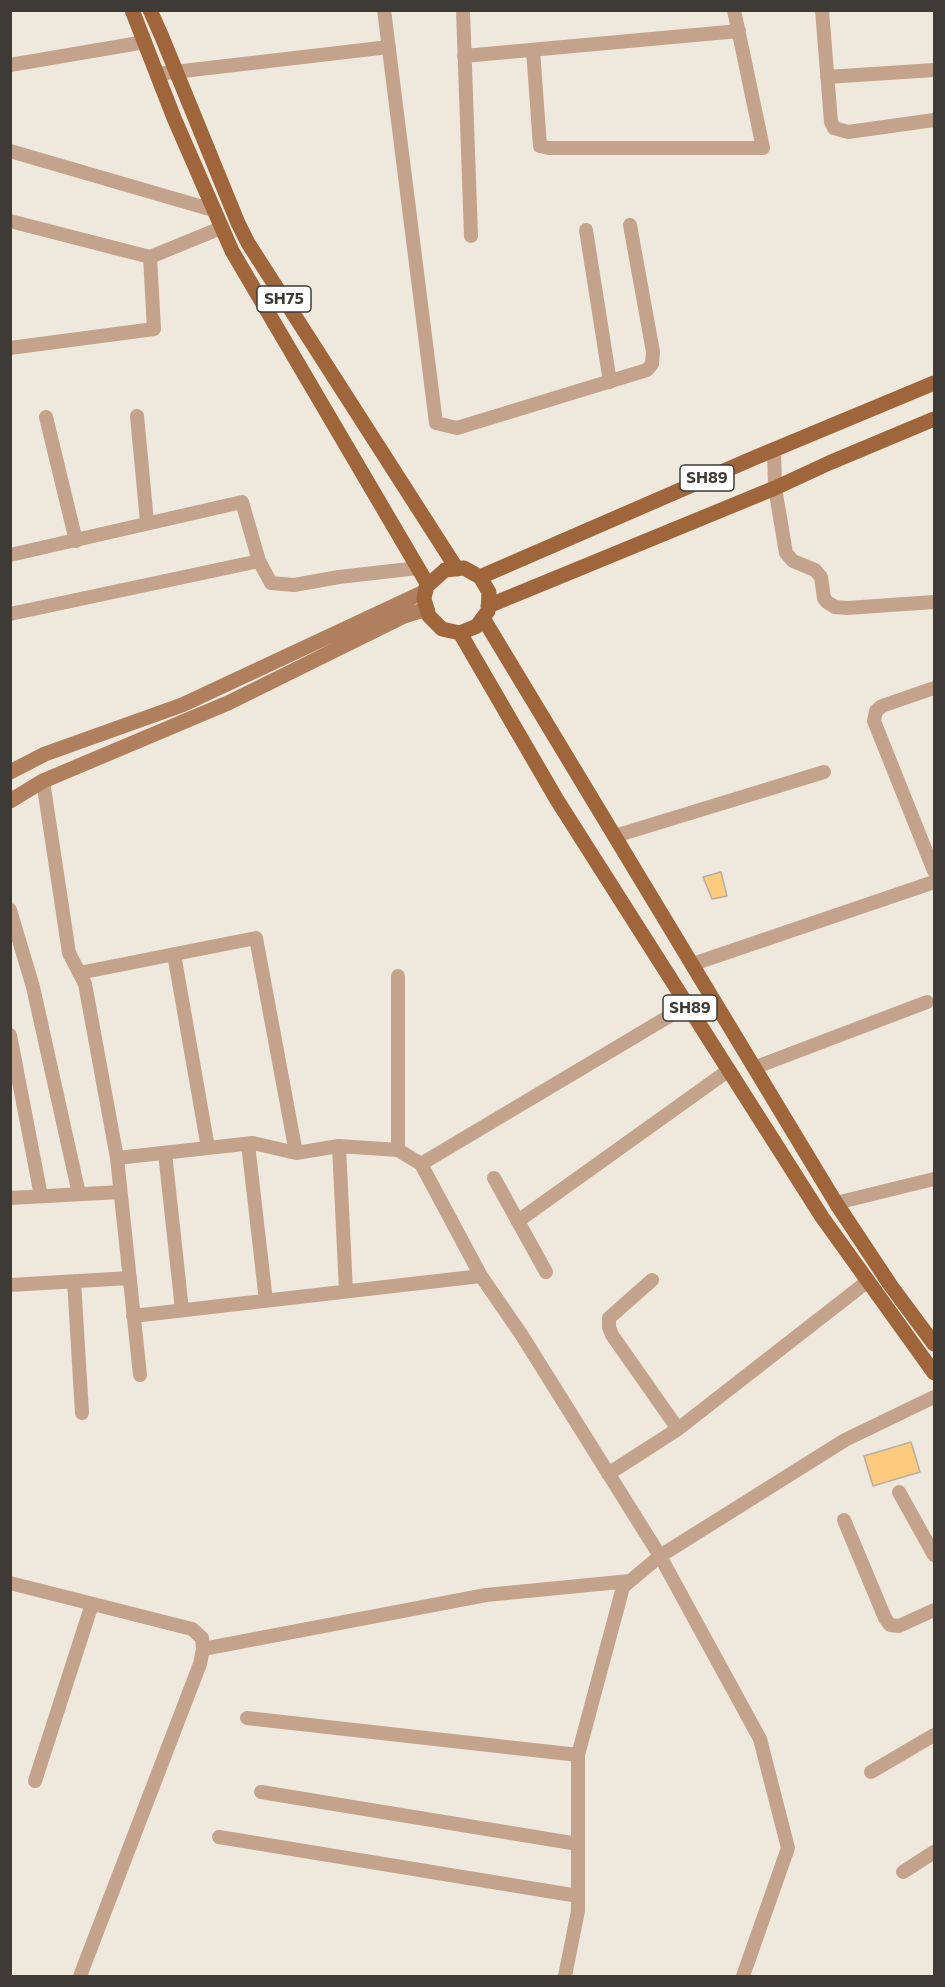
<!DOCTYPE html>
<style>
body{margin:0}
#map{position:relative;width:945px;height:1987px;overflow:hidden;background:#efe9dd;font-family:Commissioner,sans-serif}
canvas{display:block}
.frame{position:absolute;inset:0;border:12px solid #3e3b36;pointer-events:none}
</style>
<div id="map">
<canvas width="945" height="1987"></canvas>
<div class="frame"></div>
</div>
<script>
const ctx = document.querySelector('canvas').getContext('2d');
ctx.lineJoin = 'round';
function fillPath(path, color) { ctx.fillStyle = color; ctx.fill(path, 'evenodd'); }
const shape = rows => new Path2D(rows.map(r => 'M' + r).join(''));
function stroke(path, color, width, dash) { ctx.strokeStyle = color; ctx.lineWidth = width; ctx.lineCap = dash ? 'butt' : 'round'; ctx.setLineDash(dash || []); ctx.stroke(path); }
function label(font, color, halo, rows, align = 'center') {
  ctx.font = font + ' Commissioner,sans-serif'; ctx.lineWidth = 5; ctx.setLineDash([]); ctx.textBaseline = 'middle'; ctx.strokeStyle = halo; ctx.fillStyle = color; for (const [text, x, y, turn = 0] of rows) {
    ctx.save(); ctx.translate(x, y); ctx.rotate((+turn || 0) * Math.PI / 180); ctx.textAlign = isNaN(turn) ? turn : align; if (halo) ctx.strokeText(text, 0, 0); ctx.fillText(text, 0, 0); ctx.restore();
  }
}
const building = shape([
 [721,872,727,896,712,899,703,877,721,872],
 [911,1442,920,1472,873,1486,864,1456,911,1442]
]);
fillPath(building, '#fdcb7d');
stroke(building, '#b5aea3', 1.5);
stroke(shape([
 [384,10,436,423,457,428,647,370,652,364,653,352,630,225],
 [463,10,471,236],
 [822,10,831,122,834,128,848,132,934,120],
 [533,50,540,146,549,148,763,148,734,10],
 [464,56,739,31],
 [10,65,145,42],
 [157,74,389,47],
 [827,77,934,70],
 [10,151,213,210],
 [10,221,150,257],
 [586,230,610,382],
 [10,348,154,329,150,257,221,228],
 [137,416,147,522],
 [46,417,76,541],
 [774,449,775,488,786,553,793,561,815,570,821,577,824,598,827,602,835,607,847,608,934,602],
 [10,555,242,502,259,561,271,583,294,585,339,577,418,568],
 [10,614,259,561],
 [934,688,882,706,876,711,874,721,934,871],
 [43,781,69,953,85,984,117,1158,140,1375],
 [615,836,824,772],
 [10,910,33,987,79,1194],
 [174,954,208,1148],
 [693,964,934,882],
 [79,973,256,938,296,1153],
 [398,976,398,1150],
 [10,1035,41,1196],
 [756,1067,927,1002],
 [248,1144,266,1301],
 [339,1146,346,1291],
 [165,1153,182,1310],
 [117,1158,253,1143,296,1153,339,1146,398,1150,421,1164,688,1005],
 [421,1164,481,1276,521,1334,660,1556,760,1739,788,1848,743,1976],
 [494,1178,546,1272],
 [10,1198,120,1192],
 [836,1203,934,1179],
 [518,1221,729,1070],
 [652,1280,609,1318,609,1327,612,1335,678,1429],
 [74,1281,82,1413],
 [10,1285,130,1278],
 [133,1316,481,1276],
 [608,1474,678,1429,868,1281],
 [899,1492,934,1555],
 [844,1520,885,1618,890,1625,899,1626,934,1610],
 [10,1583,192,1629,202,1638,203,1649,200,1664,80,1976],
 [203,1649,486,1595,630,1581],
 [247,1718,578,1755],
 [871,1772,934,1735],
 [35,1781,92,1604],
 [261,1792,578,1844],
 [219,1837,578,1896],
 [903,1872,934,1852],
 [565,1976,578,1911,578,1755,623,1587,660,1556,845,1440,934,1397]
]), '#c4a38d', 14);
stroke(shape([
 [10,772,45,754,182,705,426,591],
 [10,801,43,781,228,703,404,616,427,609]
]), '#b0805e', 15);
stroke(shape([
 [132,10,174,118,232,251,428,585],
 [150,10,162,37,238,223,248,243,457,569],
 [464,568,480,577,489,592,488,611,477,626,460,633,442,629,429,616,424,599,426,587,445,570,464,568],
 [480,577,754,458,934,383],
 [488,606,775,488,829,463,934,419],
 [483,618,836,1203,891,1286,934,1344],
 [460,633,557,800,822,1217,934,1373]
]), '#a0663b', 15);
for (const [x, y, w] of [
 [284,299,54],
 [707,478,54],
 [690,1008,54]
]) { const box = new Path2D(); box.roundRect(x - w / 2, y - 13, w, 26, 4.5); ctx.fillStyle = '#fff'; ctx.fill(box); stroke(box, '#3e3b36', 1.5); }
label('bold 16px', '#3e3b36', null, [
 ["SH75",284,299],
 ["SH89",707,478],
 ["SH89",690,1008]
]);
</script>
